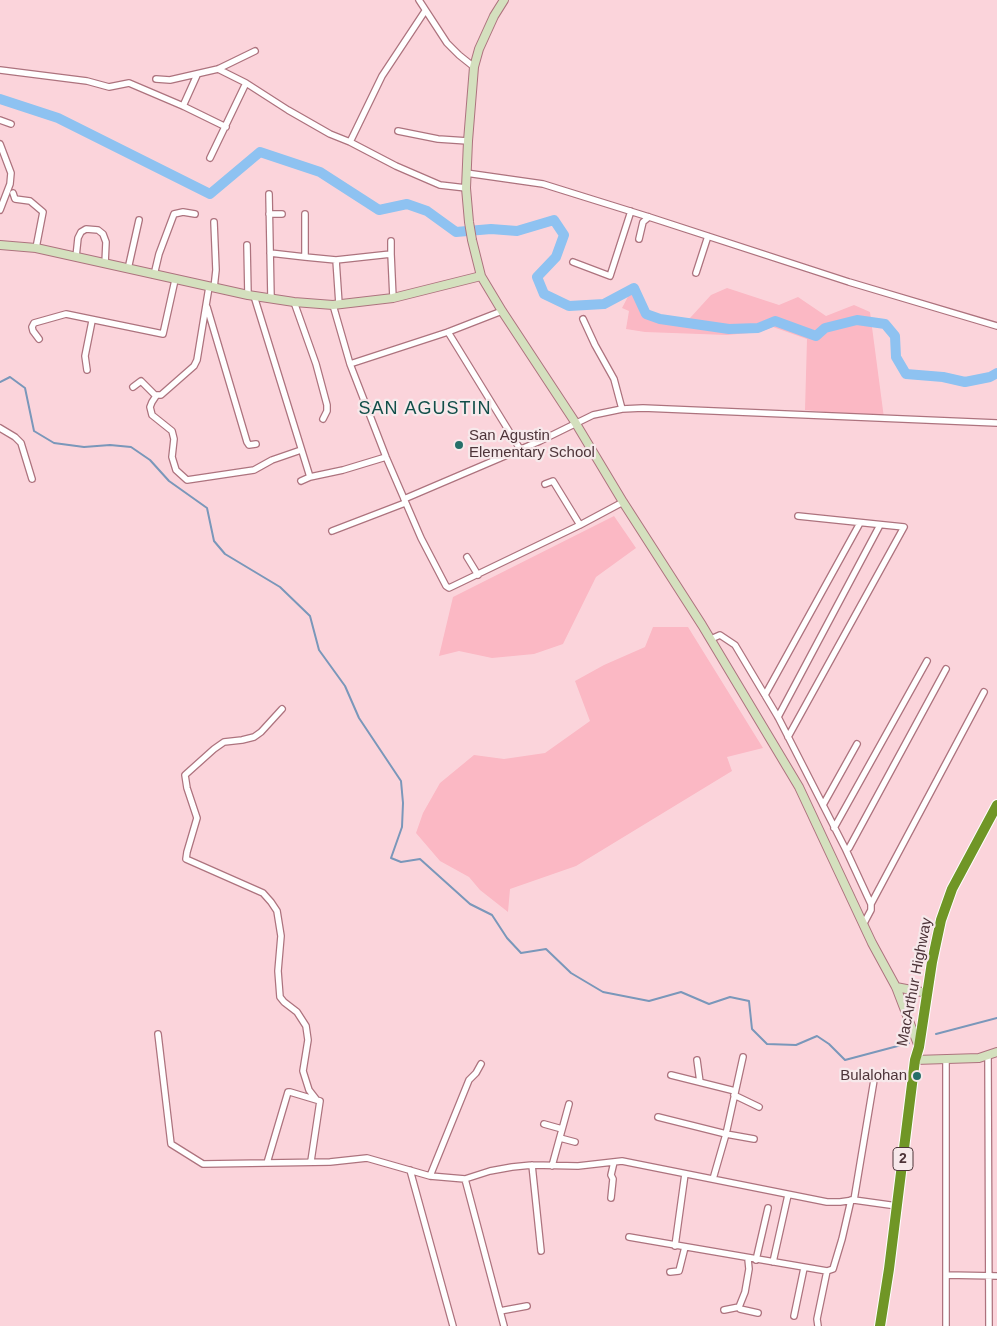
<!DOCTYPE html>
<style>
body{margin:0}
canvas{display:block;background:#fbd4db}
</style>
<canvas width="997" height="1326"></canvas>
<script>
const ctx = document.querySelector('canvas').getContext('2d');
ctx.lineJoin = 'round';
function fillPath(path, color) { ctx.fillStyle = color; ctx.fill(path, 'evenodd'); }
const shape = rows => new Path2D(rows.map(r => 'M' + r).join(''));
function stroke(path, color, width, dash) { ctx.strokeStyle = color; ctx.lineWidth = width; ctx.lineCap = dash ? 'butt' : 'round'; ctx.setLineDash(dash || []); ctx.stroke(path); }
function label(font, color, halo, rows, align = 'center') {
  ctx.font = font + ' Arial,sans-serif'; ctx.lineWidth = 4.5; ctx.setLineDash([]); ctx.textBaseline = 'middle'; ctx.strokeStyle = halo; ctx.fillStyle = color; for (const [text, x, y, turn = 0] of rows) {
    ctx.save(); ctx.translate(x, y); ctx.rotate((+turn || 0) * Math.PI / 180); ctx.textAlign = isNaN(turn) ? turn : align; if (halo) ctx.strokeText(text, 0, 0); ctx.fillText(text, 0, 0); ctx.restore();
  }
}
fillPath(shape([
 [634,285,647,312,661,318,690,318,711,295,727,288,779,305,798,297,826,316,854,305,870,312,884,418,805,410,807,339,773,327,760,332,727,335,645,332,626,329,629,311,622,308],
 [614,516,636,548,596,577,563,644,534,654,492,658,459,651,439,656,453,597],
 [653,627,688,627,763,748,727,757,732,771,576,866,510,889,508,912,480,890,469,877,440,861,416,833,423,813,440,783,474,755,504,759,545,753,590,721,575,681,604,665,645,647]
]), '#fbb8c4');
stroke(shape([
 [0,382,10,377,25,388,34,431,54,443,84,447,110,445,131,447,150,460,169,481,207,508,214,541,225,554,280,587,310,616,319,650,345,686,359,718,401,781,403,803,402,827,391,858,401,862,420,859,470,904,492,915,507,938,521,953,546,949,571,973,603,992,649,1001,681,992,709,1004,730,997,749,1001,752,1029,767,1044,796,1045,817,1036,829,1044,845,1060,909,1043],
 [936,1034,997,1018]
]), '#7a97ba', 2);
stroke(shape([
 [0,99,58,118,210,194,260,152,320,172,379,210,407,204,427,211,456,232,491,229,517,231,554,220,564,235,556,257,537,277,544,294,569,306,604,304,634,288,646,314,660,319,729,329,758,328,775,321,816,336,825,328,857,320,885,324,895,336,896,357,906,374,943,377,965,382,990,377,997,373]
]), '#8ec2f1', 10);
const street = shape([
 [419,0,447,43,459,55,474,67],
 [218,69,246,83,288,110,330,134,350,142,396,166,440,185,466,188],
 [0,70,87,81,109,87,129,83,183,106,226,127],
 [156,79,170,80,218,69,255,51],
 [183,106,197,75],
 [0,120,11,124],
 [398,131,438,139,468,141],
 [350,142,382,76,425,11],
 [0,144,11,173,10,184,0,210],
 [210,158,246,83],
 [466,173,543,184,649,217,849,282,997,326],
 [13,193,15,199,30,201,43,212,36,248],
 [269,194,271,298],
 [269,214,282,214],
 [305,214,305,257,336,260,391,254,393,298],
 [214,222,216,270,214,288],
 [639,239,643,222,649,217],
 [391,241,391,254],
 [247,245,248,295],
 [270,253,305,257],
 [76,257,78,238,81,232,86,229,98,230,103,234,106,242,105,264],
 [336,260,339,304],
 [573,262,610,276,631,211],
 [128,269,139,220],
 [696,273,708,236],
 [154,275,159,254,174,214,183,212,195,214],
 [254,296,310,477,343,470,386,457],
 [294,302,316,364,327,405,327,411,323,419],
 [333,305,350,364,386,457,421,538,446,586,449,588,580,525,623,502],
 [207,307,247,442,249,445,256,444],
 [583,319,595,345,614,379,622,409],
 [448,332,520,449],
 [39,339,33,331,32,327,34,323,66,314,163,334,175,280],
 [350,364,448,332,502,311],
 [87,370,85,356,92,321],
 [133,387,141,381,155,395,161,395,194,366,197,360,209,287],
 [156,396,152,402,150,407,152,415,172,431,174,439,172,457,176,470,187,480,254,470,272,460,301,450],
 [0,428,15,437,21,443,32,479],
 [301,481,310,477],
 [545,484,553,481,580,525],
 [404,499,540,441,593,415,622,409,643,408,997,423],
 [332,531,405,503],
 [467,557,478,575],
 [711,639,720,635,735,645,778,717,846,850,871,904,871,910,863,925],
 [765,695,860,523],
 [282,709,261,732,254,737,242,740,224,742,214,749,185,775,187,788,197,818,187,852,186,859,263,893,271,902,277,911,281,936,278,971,280,997,284,1002,297,1012,306,1026,308,1040,303,1071,309,1090,316,1099],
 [778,717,880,525],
 [788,737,904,527,798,516],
 [823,805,857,744],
 [834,828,927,661],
 [846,850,849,848,946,669],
 [871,904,984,692],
 [158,1034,171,1144,203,1164,330,1162,367,1158,430,1176,465,1179,490,1171,512,1167,532,1165,578,1166,622,1161,827,1202,840,1202,854,1200,897,1206],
 [988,1055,989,1326],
 [697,1060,700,1082],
 [671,1075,735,1091],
 [734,1095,759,1107],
 [658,1117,726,1134,754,1139],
 [544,1124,562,1129],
 [560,1138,575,1142],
 [267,1163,288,1092,290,1092,320,1101,311,1161],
 [532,1165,541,1251],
 [552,1166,569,1104],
 [410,1170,453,1326],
 [430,1176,469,1080,476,1073,481,1064],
 [465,1179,504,1326],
 [713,1179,726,1134,743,1057],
 [611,1198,613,1179,611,1175,614,1162],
 [854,1200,874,1080],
 [629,1237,827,1271,833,1269,842,1239,851,1200],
 [675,1246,685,1174],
 [748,1259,749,1269,745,1292,739,1307,740,1309,758,1313],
 [756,1260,768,1208],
 [773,1262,788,1195],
 [670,1272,679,1271,685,1247],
 [946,1275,997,1276],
 [724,1310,739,1307],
 [500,1311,527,1306],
 [794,1316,804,1268],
 [818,1326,817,1319,827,1271],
 [946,1326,946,1060]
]);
const secondary = shape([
 [504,0,494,16,479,49,474,67,468,141,466,188,469,222,472,240,481,276,502,311,575,422,623,502,702,625,799,787,872,943,896,987,919,1047],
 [0,245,36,248,248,295,294,302,333,305,393,298,481,276],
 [896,987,927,993],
 [915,1060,979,1058,997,1052]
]);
const highway = shape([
 [880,1326,889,1269,915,1060,919,1047,932,962,941,920,952,889,997,805]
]);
stroke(street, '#ad737e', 8);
stroke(secondary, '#ad737e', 10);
stroke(highway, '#fff', 12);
stroke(street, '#fff', 5.5);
stroke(secondary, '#d4e0be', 8);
stroke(highway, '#709626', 10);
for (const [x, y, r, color] of [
 [459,445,5,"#266f69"],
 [917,1076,5,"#266f69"]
]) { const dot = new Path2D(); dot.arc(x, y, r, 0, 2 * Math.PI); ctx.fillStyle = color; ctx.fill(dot); stroke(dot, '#f7e9eb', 2); }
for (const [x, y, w] of [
 [903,1159,20]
]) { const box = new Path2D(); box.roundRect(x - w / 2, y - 11.5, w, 23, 4); ctx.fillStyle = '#f7e9eb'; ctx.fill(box); stroke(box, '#4d3439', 1); }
label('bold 14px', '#4d3439', null, [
 ["2",903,1159]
]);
label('15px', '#4d3439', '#f7e9eb', [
 ["San Agustin",469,436],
 ["Elementary School",469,453],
 ["Bulalohan",907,1076,"right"]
], 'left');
label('15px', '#4d3439', '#f7e9eb', [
 ["MacArthur Highway",915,982,-79]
]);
ctx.letterSpacing = '1px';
label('18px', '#124e49', '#f7e9eb', [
 ["SAN AGUSTIN",425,409]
]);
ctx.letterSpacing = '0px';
</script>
